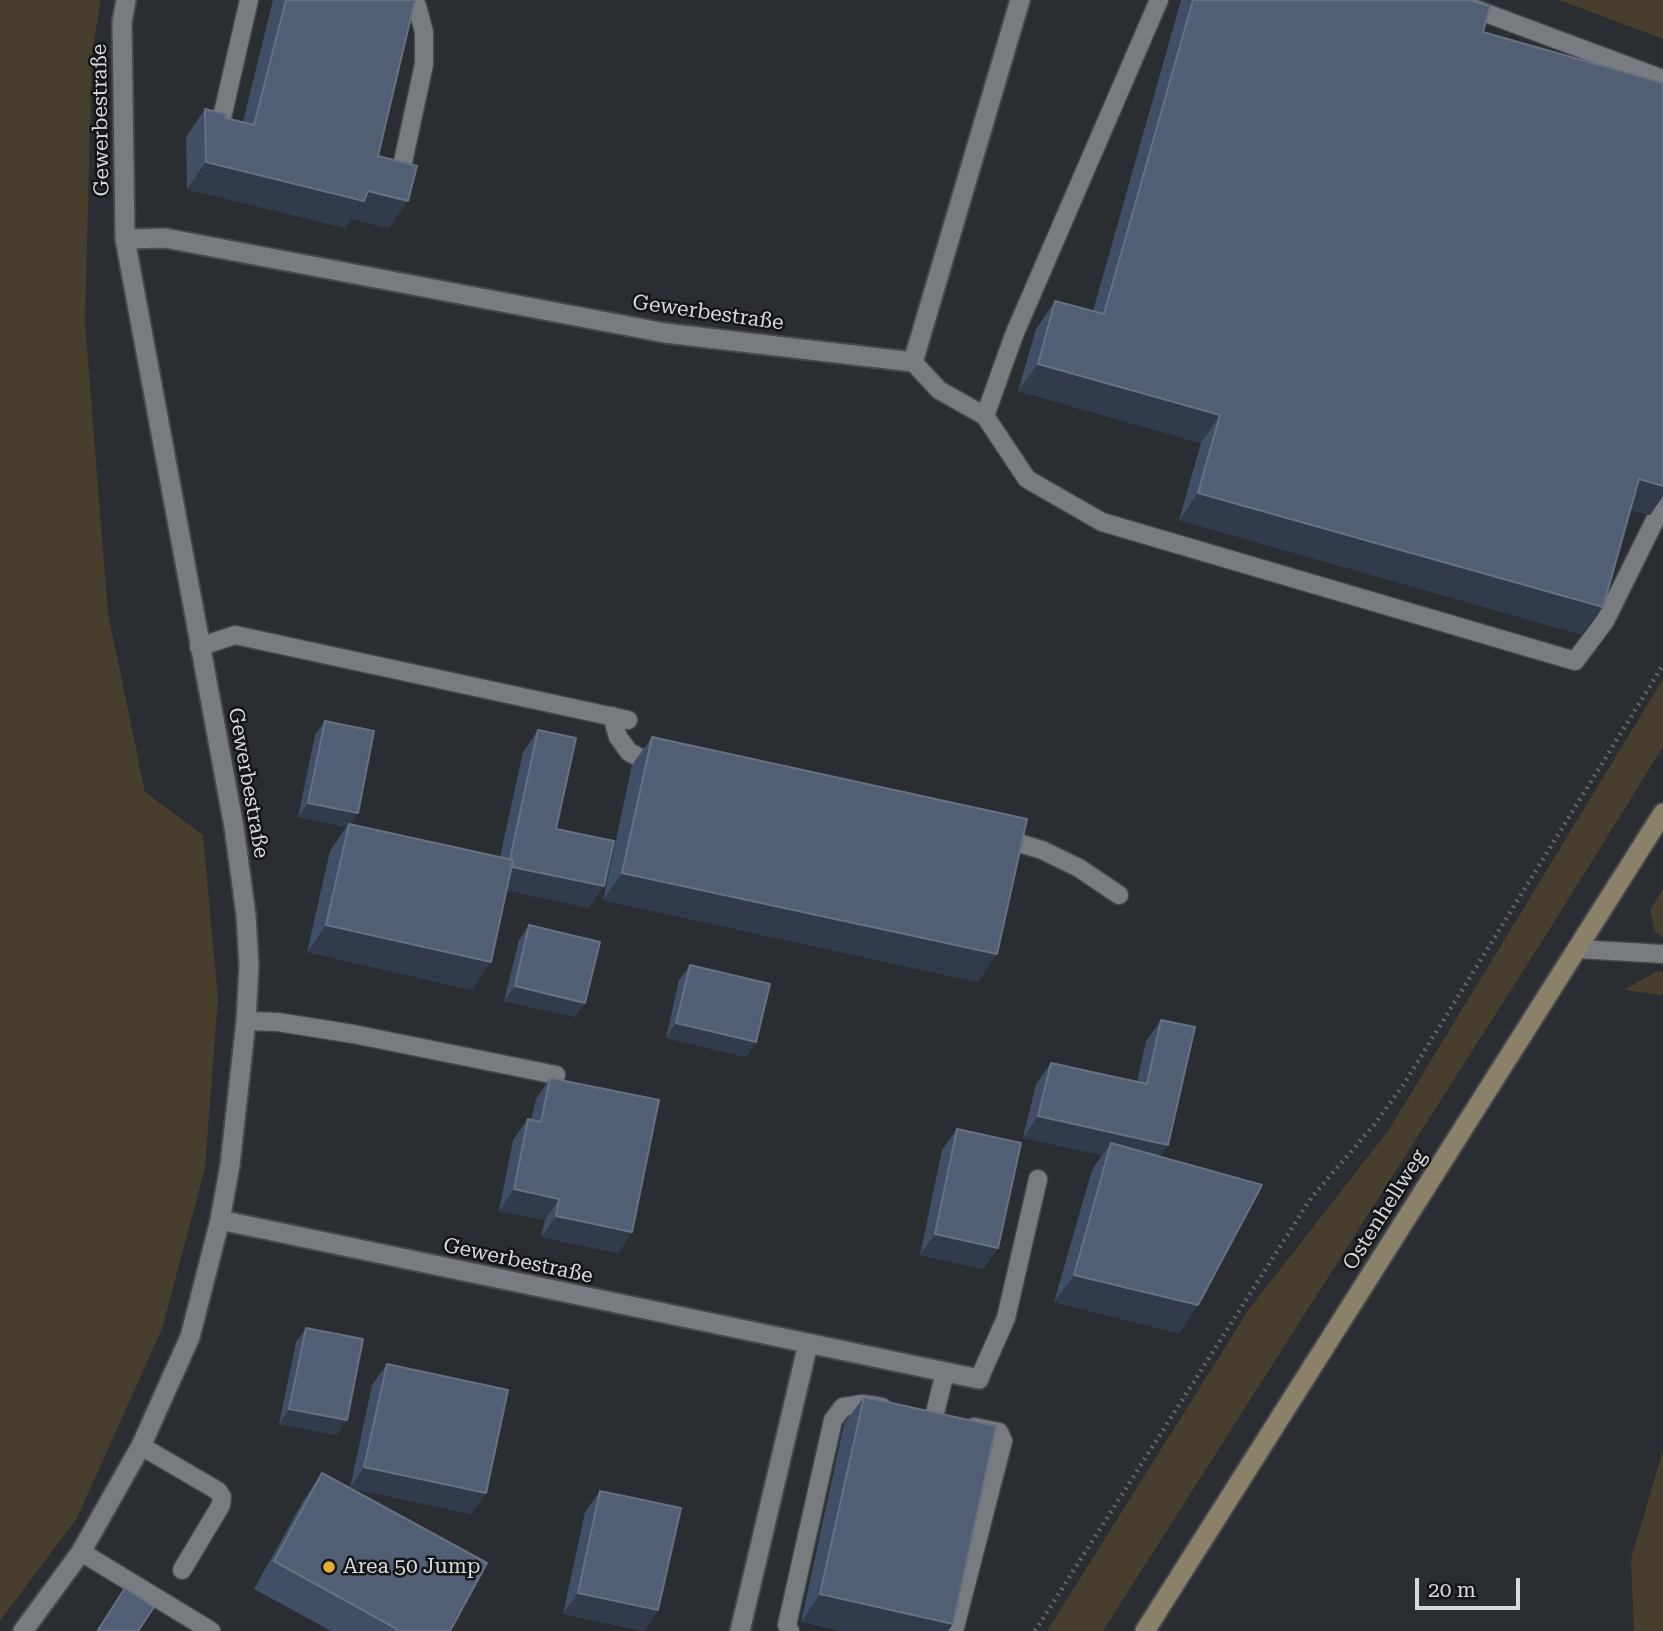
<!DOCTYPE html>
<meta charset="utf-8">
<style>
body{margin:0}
#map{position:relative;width:1663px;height:1631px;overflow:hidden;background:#2a2d31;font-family:"Roboto Serif",serif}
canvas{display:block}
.scale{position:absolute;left:1415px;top:1578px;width:105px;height:32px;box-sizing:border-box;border:4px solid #d8dadd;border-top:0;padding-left:9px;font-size:21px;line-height:24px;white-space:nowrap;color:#d8dadd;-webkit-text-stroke:5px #141517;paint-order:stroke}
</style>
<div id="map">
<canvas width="1663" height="1631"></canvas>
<div class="scale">20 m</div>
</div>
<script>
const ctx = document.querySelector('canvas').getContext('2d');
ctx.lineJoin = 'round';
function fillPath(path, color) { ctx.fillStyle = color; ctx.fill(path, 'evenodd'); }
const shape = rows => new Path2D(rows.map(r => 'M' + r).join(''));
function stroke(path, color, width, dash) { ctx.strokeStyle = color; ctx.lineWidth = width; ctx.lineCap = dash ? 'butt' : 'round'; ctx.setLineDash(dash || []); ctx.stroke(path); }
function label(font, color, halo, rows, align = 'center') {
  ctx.font = font + ' "Roboto Serif",serif'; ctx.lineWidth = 5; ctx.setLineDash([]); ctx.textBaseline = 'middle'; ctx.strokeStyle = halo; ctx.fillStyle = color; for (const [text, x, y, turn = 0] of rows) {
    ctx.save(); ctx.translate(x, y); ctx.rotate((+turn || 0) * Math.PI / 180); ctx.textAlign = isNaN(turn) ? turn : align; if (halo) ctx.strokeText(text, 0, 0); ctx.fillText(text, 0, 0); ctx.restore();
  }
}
fillPath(shape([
 [0,0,101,0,92,53,85,322,108,613,145,792,203,835,218,998,205,1168,162,1329,77,1518,0,1621],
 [1559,0,1663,0,1663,39],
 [1663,679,1663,747,1541,943,1103,1631,1047,1631,1249,1309,1388,1131],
 [1663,889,1663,937,1655,932,1650,910],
 [1657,971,1663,972,1663,995,1624,990],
 [1663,1450,1663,1631,1634,1631,1631,1559]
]), '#473e2e');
const service = shape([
 [1451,0,1663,79],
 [220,126,249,0],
 [403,162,424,64,424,32,417,6,413,0],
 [913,362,939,390,985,416,1027,479,1102,522,1575,661,1605,621,1663,504],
 [985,416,1014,335,1159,0],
 [199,647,235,635,628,720],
 [612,716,618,737,629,752,644,760,660,763],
 [1002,838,1042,850,1079,868,1119,895],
 [1578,949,1663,954],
 [246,1021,278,1022,353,1034,556,1075],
 [979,1379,1006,1318,1038,1179],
 [934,1417,945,1372],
 [141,1446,218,1491,222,1497,221,1505,182,1570],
 [81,1552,211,1631],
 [790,1631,787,1625,833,1420,843,1407,862,1404,882,1407],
 [954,1631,1003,1441,999,1432,974,1427]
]);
const minor = shape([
 [125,239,165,238,665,333,913,362,1020,0],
 [220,1220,979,1379],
 [23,1631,81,1552,141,1446,190,1337,220,1220,230,1165,246,1021,249,966,246,915,234,827,125,239,122,22,126,0],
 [740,1631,808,1344]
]);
const secondary = shape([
 [1145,1631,1663,813]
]);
stroke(service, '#46484c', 21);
stroke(minor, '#46484c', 23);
stroke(secondary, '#46484c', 23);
stroke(shape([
 [1035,1631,1311,1198,1374,1125,1404,1084,1663,665]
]), '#64676a', 4.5, [2, 5]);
stroke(service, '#787b80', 18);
stroke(minor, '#787b80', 19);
stroke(secondary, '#8b816a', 19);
fillPath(shape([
 [273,0,415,0,378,156,389,228,351,219,345,228,187,189,186,137,205,109,225,118,243,122],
 [1181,0,1468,0,1483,32,1663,83,1663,496,1650,515,1630,510,1583,635,1179,520,1201,443,1018,391,1036,329,1055,301,1093,311],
 [325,721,350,824,500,857,523,752,538,730,556,829,589,908,507,890,472,990,307,952,330,851,346,827,298,817,315,735],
 [652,737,978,982,603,900,632,765],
 [529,925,575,1017,504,1001,519,940],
 [690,965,756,1042,746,1057,666,1038,679,980],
 [1161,1020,1161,1156,1198,1305,1179,1333,1054,1302,1092,1170,1102,1155,1023,1138,1036,1084,1051,1063,1137,1082,1146,1041],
 [550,1078,632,1232,618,1253,541,1237,545,1220,499,1211,513,1140,528,1119,531,1120,536,1099],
 [957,1129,998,1248,983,1269,920,1255,942,1150],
 [306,1328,337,1435,279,1424,296,1342],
 [387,1364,471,1514,350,1488,450,1631,331,1631,254,1589,303,1501,322,1473,350,1488,372,1385],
 [864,1397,996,1426,801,1622,844,1424],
 [600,1491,658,1610,644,1631,563,1614,585,1512]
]), '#404e66');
fillPath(shape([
 [206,162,368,191,408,201,389,228,351,219,345,228,187,189],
 [1038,364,1220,415,1201,443,1018,391],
 [1639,479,1663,486,1663,496,1650,515,1620,507],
 [1198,493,1603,607,1583,635,1179,520],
 [308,803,358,813,348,827,349,824,346,827,298,817],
 [509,866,604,886,589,908,494,888],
 [622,873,997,954,978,982,603,900],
 [326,925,491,962,472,990,307,952],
 [515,986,585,1003,575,1017,504,1001],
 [676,1023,756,1042,746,1057,666,1038],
 [1038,1116,1168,1145,1154,1166,1111,1143,1102,1155,1023,1138],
 [514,1189,559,1199,545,1220,499,1211],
 [556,1216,632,1232,618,1253,541,1237],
 [935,1234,998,1248,983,1269,920,1255],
 [1074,1275,1198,1305,1179,1333,1054,1302],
 [289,1409,347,1420,337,1435,279,1424],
 [364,1467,486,1493,471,1514,350,1488],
 [578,1593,658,1610,644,1631,563,1614],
 [820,1594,953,1624,948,1631,842,1631,801,1622]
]), '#313b4b');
const building = shape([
 [286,0,415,0,378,156,417,166,408,201,368,191,364,201,206,162,205,109,226,114,225,118,254,125,286,0],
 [1193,0,1468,0,1490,6,1483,32,1663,83,1663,486,1639,479,1603,607,1198,493,1220,415,1038,364,1055,301,1104,314,1193,0],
 [325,721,374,731,358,813,308,803,325,721],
 [538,730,576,738,556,829,614,841,604,886,512,867,513,860,510,859,538,730],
 [652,737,1027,819,997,954,622,873,652,737],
 [349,824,513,860,491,962,326,925,349,824],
 [529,925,600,942,585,1003,515,986,529,925],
 [690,965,770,984,756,1042,676,1023,690,965],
 [1161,1020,1195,1027,1168,1145,1038,1116,1051,1063,1147,1084,1161,1020],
 [550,1078,659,1100,632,1232,556,1216,559,1199,514,1189,528,1119,541,1122,550,1078],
 [957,1129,1021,1143,998,1248,935,1234,957,1129],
 [1111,1143,1262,1185,1198,1305,1074,1275,1111,1143],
 [306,1328,363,1339,347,1420,289,1409,306,1328],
 [387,1364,508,1390,486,1493,364,1467,387,1364],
 [864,1397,996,1426,953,1624,820,1594,864,1397],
 [322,1473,487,1563,450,1631,396,1631,397,1629,274,1561,322,1473],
 [600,1491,681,1508,658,1610,578,1593,600,1491],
 [125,1588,154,1607,138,1631,100,1631,98,1630,125,1588]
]);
fillPath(building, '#515e73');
stroke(building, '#667183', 2);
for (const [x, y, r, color] of [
 [329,1567,7,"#e4ad35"]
]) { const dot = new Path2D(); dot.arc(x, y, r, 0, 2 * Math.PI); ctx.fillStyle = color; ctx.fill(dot); stroke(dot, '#141517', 2.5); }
label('21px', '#d8dadd', '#141517', [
 ["Gewerbestraße",101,120,-91],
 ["Gewerbestraße",708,313,8],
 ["Gewerbestraße",248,783,80],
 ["Ostenhellweg",1385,1210,-58],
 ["Gewerbestraße",518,1261,12]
]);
label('21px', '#d8dadd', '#141517', [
 ["Area 50 Jump",343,1567]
], 'left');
</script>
